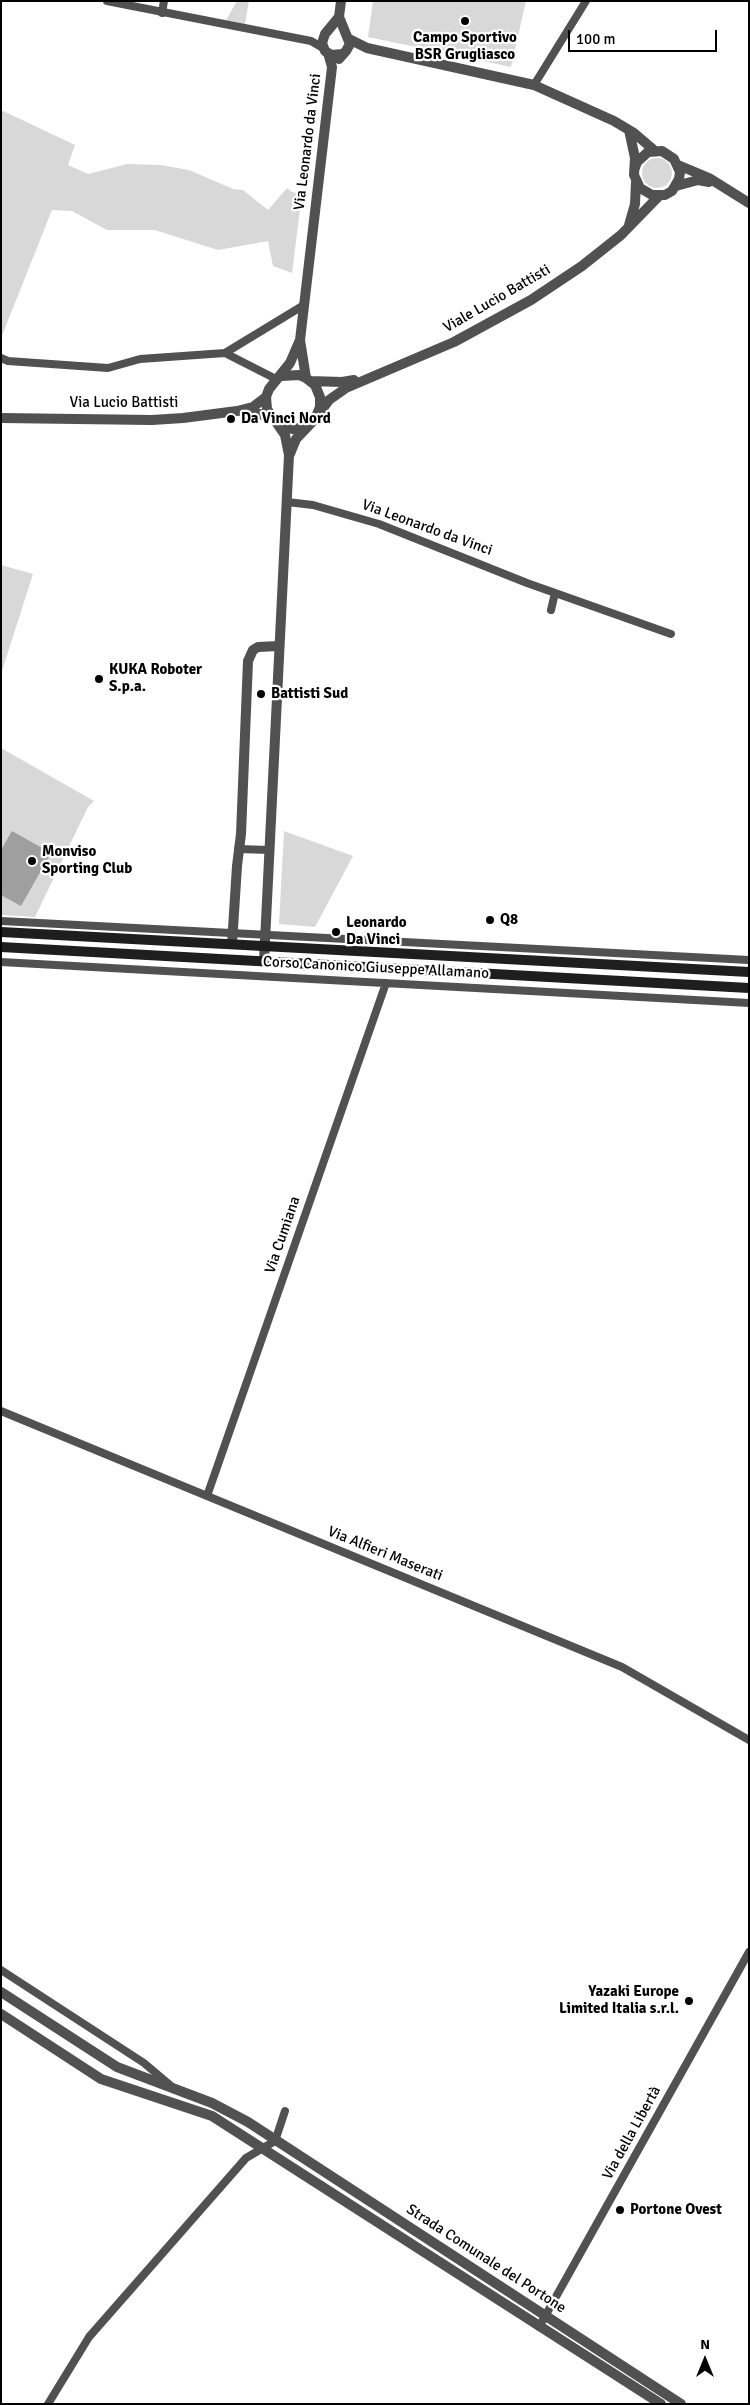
<!DOCTYPE html>
<meta charset="utf-8">
<style>
body{margin:0}
#map{position:relative;width:750px;height:2405px;overflow:hidden;background:#fff;font-family:Signika,sans-serif}
canvas{display:block}
.frame{position:absolute;inset:0;border:2px solid #000;pointer-events:none}
.north{position:absolute;left:680px;top:2335px;width:50px;height:50px;-webkit-text-stroke:4px #fff;paint-order:stroke;rotate:0deg;font-size:14px;font-weight:700;line-height:20px;text-align:center;color:#000}
.north::after{content:'';display:block;margin:auto;width:18px;height:22px;background:#000;clip-path:polygon(50% 0,100% 100%,50% 72%,0 100%)}
.scale{position:absolute;left:568px;top:30px;width:149px;height:22px;box-sizing:border-box;border:2px solid #000;border-top:0;padding-left:6px;font-size:15px;line-height:18px;white-space:nowrap;color:#000;-webkit-text-stroke:4px #fff;paint-order:stroke}
</style>
<div id="map">
<canvas width="750" height="2405"></canvas>
<div class="frame"></div>
<div class="north">N</div>
<div class="scale">100 m</div>
</div>
<script>
const ctx = document.querySelector('canvas').getContext('2d');
ctx.lineJoin = 'round';
function fillPath(path, color) { ctx.fillStyle = color; ctx.fill(path, 'evenodd'); }
const shape = rows => new Path2D(rows.map(r => 'M' + r).join(''));
function stroke(path, color, width, dash) { ctx.strokeStyle = color; ctx.lineWidth = width; ctx.lineCap = dash ? 'butt' : 'round'; ctx.setLineDash(dash || []); ctx.stroke(path); }
function label(font, color, halo, rows, align = 'center') {
  ctx.font = font + ' Signika,sans-serif'; ctx.lineWidth = 4.5; ctx.setLineDash([]); ctx.textBaseline = 'middle'; ctx.strokeStyle = halo; ctx.fillStyle = color; for (const [text, x, y, turn = 0] of rows) {
    ctx.save(); ctx.translate(x, y); ctx.rotate((+turn || 0) * Math.PI / 180); ctx.textAlign = isNaN(turn) ? turn : align; if (halo) ctx.strokeText(text, 0, 0); ctx.fillText(text, 0, 0); ctx.restore();
  }
}
fillPath(shape([
 [237,1,249,1,245,24,226,20],
 [373,1,526,1,511,67,368,37],
 [1,110,75,145,68,165,88,174,127,164,161,165,189,170,233,189,243,190,268,210,287,188,292,192,302,194,292,273,273,266,268,241,218,250,155,230,107,230,72,211,52,210,1,338],
 '642 173a15 15 0 1 1 30 0a15 15 0 1 1-30 0Z',
 [1,565,33,574,1,674],
 [1,748,94,801,88,807,35,917,1,915],
 [284,831,353,856,315,927,279,924]
]), '#d8d8d8');
fillPath(shape([
 [12,831,51,853,21,906,1,895,1,850]
]), '#9f9f9f');
stroke(shape([
 [107,1,311,41,323,48],
 [162,13,164,1],
 [534,85,586,1],
 [225,353,304,305],
 [1,358,8,361,108,368,140,359,225,353,276,379],
 [287,502,313,505,379,524,527,583,671,634],
 [551,610,555,593],
 [238,849,269,850],
 [1,921,749,960],
 [1,962,749,1003],
 [1,1411,622,1667,749,1740],
 [207,1496,386,983],
 [1,1970,144,2063,170,2085],
 [539,2327,749,1952],
 [48,2404,89,2337,246,2158,275,2141,285,2111]
]), '#515151', 8);
stroke(shape([
 [341,1,339,17,325,34,322,43,325,51,331,55,343,54],
 [339,17,350,44,346,51,339,59],
 [349,39,367,48,534,85,614,121,634,133,655,151],
 [629,130,635,158,634,175,640,188,652,195,665,195,672,191,679,179,680,172,674,159,662,151,648,152,637,162,635,168],
 [678,165,709,178,749,203],
 [676,186,698,180,709,182],
 [629,225,635,204,636,182],
 [281,376,299,375,306,378,315,385,320,397,320,407,315,419,296,439,290,454],
 [306,378,300,340,332,67,328,53],
 [310,381,342,382,354,380],
 [242,412,260,414,272,419],
 [1,418,152,420,183,418,237,411,253,407,266,397],
 [315,419,329,400,346,388,454,342,531,300,582,266,621,235,659,196],
 [280,426,292,429,306,427],
 [232,944,237,866,241,834,248,661,253,650,258,647,279,646],
 [264,961,289,455,285,435,267,409,266,397,269,389,290,363,300,340],
 [1,1992,117,2067,212,2103,248,2122,681,2404],
 [1,2014,101,2079,212,2116,661,2404]
]), '#515151', 10);
stroke(shape([
 [1,932,749,972],
 [1,947,749,988]
]), '#1e1e1e', 10);
for (const [x, y, r, color] of [
 [465,21,5,"#000"],
 [231,419,5,"#000"],
 [99,679,5,"#000"],
 [261,694,5,"#000"],
 [32,861,5,"#000"],
 [490,920,5,"#000"],
 [336,932,5,"#000"],
 [689,2001,5,"#000"],
 [620,2210,5,"#000"]
]) { const dot = new Path2D(); dot.arc(x, y, r, 0, 2 * Math.PI); ctx.fillStyle = color; ctx.fill(dot); stroke(dot, '#fff', 2); }
label('bold 15px', '#000', '#fff', [
 ["Campo Sportivo",465,38,"center"],
 ["BSR Grugliasco",465,55,"center"],
 ["Da Vinci Nord",241,419],
 ["KUKA Roboter",109,670],
 ["S.p.a.",109,687],
 ["Battisti Sud",271,694],
 ["Monviso",42,852],
 ["Sporting Club",42,869],
 ["Q8",500,920],
 ["Leonardo",346,923],
 ["Da Vinci",346,940],
 ["Yazaki Europe",679,1992,"right"],
 ["Limited Italia s.r.l.",679,2009,"right"],
 ["Portone Ovest",630,2210]
], 'left');
label('15px', '#000', '#fff', [
 ["Via Leonardo da Vinci",308,142,-83],
 ["Viale Lucio Battisti",497,299,-30],
 ["Via Lucio Battisti",124,403],
 ["Via Leonardo da Vinci",427,528,20],
 ["Corso Canonico Giuseppe Allamano",376,968,3],
 ["Via Cumiana",283,1235,-71],
 ["Via Alfieri Maserati",385,1554,22],
 ["Via della Libertà",632,2133,-61],
 ["Strada Comunale del Portone",486,2259,33]
]);
</script>
